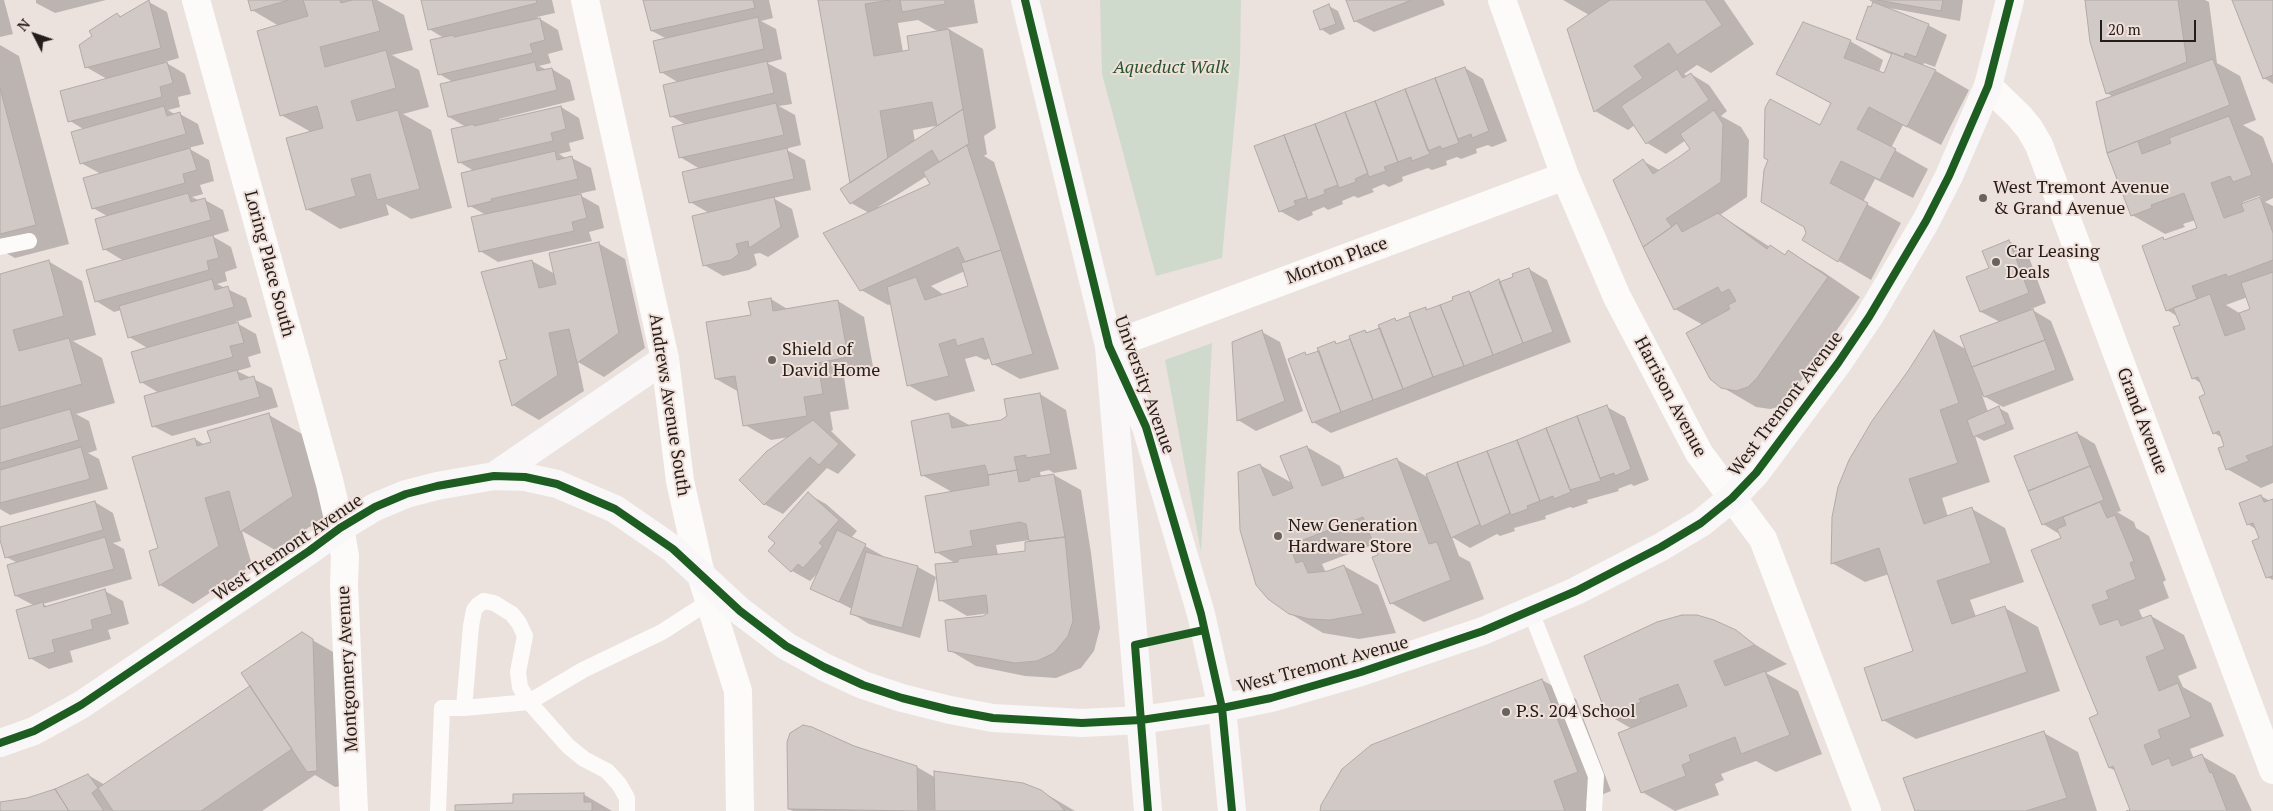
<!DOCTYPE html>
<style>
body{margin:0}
#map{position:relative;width:2273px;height:811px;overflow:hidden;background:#ebe2de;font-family:"PT Serif",serif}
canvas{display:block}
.north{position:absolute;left:10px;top:10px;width:50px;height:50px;-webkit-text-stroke:4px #f0e0d9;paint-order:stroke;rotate:311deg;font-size:14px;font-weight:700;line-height:20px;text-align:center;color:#231e1b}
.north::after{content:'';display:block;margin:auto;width:18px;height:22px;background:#231e1b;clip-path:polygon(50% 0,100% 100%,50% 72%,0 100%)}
.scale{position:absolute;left:2100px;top:20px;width:96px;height:22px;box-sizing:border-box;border:2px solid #231e1b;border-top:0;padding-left:6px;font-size:15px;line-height:18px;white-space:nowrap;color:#231e1b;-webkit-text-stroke:4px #f0e0d9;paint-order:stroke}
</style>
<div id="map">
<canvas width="2273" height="811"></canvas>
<div class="north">N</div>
<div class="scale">20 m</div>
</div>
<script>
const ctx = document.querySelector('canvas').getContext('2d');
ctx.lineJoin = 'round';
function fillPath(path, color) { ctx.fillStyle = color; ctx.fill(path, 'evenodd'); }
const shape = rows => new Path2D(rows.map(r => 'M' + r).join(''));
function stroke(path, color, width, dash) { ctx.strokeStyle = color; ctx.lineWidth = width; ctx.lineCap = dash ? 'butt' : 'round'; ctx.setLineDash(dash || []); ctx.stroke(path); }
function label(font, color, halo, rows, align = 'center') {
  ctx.font = font + ' "PT Serif",serif'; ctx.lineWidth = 4; ctx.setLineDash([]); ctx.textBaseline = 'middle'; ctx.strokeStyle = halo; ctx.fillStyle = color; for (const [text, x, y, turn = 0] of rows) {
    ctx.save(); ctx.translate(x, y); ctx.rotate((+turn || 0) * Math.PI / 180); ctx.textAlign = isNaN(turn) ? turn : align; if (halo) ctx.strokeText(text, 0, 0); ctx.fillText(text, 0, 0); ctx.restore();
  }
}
fillPath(shape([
 [1100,0,1241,0,1240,63,1222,258,1156,276,1102,74],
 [1212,343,1201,552,1165,360]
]), '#d0dacc');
fillPath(shape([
 [0,0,4,0,13,34,0,37],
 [36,0,106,0,55,13,36,3],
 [249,0,377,0,404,15,413,50,392,55,419,70,429,107,403,114,431,130,452,208,411,219,386,204,389,215,340,229,307,209,311,132,281,115,279,26,252,10],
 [422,0,552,0,555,13,537,17,558,30,563,50,548,54,551,63,539,66,547,70,552,69,570,80,575,100,499,119,499,122,561,107,579,118,584,139,569,143,571,151,559,154,567,159,572,158,591,168,596,190,578,194,599,206,604,228,589,232,592,241,498,262,480,251,486,215,470,206,474,171,459,162,466,127,449,117,453,82,439,74,444,38,429,29],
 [649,0,769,0,773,18,761,21,776,29,782,59,767,63,786,73,792,104,779,106,795,115,801,145,785,149,805,160,811,190,773,198,792,209,799,237,768,257,760,253,754,254,757,265,749,270,723,276,704,265,709,213,690,202,700,169,680,157,686,125,671,116,679,83,661,72,667,39,652,31],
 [819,0,974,0,978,23,947,28,983,49,996,128,984,136,987,154,984,156,994,162,1059,369,1020,379,993,364,991,358,985,360,976,356,965,359,975,391,935,401,908,385,891,304,888,305,861,290,869,213,851,203,851,184],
 [918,20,939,32,911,51,903,52,898,23],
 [941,125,915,142,913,130],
 [927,176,932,184,879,209,878,207],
 [965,271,970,287,944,295,931,286],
 [1347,0,1443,0,1445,5,1374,32,1355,21],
 [1563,0,1724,0,1754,44,1711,73,1697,65,1684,74,1687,76,1691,74,1709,85,1727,111,1721,116,1741,127,1749,140,1747,197,1720,215,1770,247,1786,256,1789,252,1822,271,1860,297,1790,397,1782,406,1770,409,1756,407,1722,387,1703,325,1675,309,1643,161,1661,171,1692,149,1686,140,1666,154,1647,143,1635,125,1628,130,1595,111,1589,15],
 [1869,0,1963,0,1960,21,1889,8,1928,25,1947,35,1935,67,1924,63,1923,66,1936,71,1969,90,1941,145,1903,125,1891,148,1928,169,1913,198,1875,179,1863,202,1901,223,1871,280,1803,240,1807,233,1820,126,1832,104,1777,74,1850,41,1883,60,1879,72,1885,75,1892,55,1857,39,1874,3],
 [2087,0,2205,0,2209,2,2217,63,2240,76,2256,120,2243,125,2263,137,2273,164,2273,198,2265,202,2273,206,2273,483,2261,488,2227,469,2226,447,2223,438,2214,433,2207,395,2202,384,2193,378,2181,326,2177,316,2167,310,2163,239,2166,241,2199,229,2196,220,2183,224,2185,227,2165,234,2132,215,2108,152,2113,97,2107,93],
 [2259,196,2262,198,2244,205,2243,202],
 [2248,297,2252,309,2241,314,2226,305],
 [2233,0,2273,0,2273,84,2264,78],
 [149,2,167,12,179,58,165,62,185,74,191,94,178,97,180,107,168,110,176,115,180,114,198,124,204,144,188,148,209,160,214,181,200,185,203,194,192,197,200,201,205,200,223,210,229,231,212,236,231,247,237,268,225,272,227,281,217,284,246,298,252,317,235,322,256,334,261,353,248,357,251,367,237,371,272,388,278,407,172,436,153,426,159,393,141,382,149,349,129,337,121,310,114,312,96,301,124,261,104,249,107,216,93,208,101,174,81,163,85,130,70,121,107,79,86,67,94,37,117,14,122,17],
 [1329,6,1338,11,1345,29,1330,35,1321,29],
 [0,45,19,56,69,244,15,258,6,253,0,255],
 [1465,68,1483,79,1507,141,1492,147,1488,145,1476,149,1477,153,1461,159,1457,157,1446,161,1447,165,1432,170,1428,168,1402,177,1403,181,1389,187,1384,184,1372,189,1374,192,1358,198,1354,196,1342,201,1343,204,1328,210,1324,207,1312,212,1313,215,1298,221,1280,211,1255,147],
 [2009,241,2027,252,2046,303,2031,309,2051,321,2074,380,2003,407,1982,395,1988,412,1999,408,2008,413,2014,429,1984,441,1975,436,1990,482,1942,498,1948,517,1972,509,2005,528,2024,582,1970,600,1976,617,2005,608,2038,627,2060,691,1916,739,1883,720,1915,652,1889,574,1865,582,1832,563,1909,372,1935,331,1967,350,2000,322,1981,312,1968,278,1991,269],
 [598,243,625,259,645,348,604,377,578,362,584,391,539,420,513,405,508,360,532,261,555,274],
 [48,261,82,281,96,335,73,341,102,358,115,403,76,414,89,421,97,450,88,453,99,459,108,489,10,515,0,509,0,275],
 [1529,269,1547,280,1571,342,1331,433,1313,422,1305,354,1309,356,1320,352,1335,343,1338,345,1352,340,1365,331,1369,333,1395,320,1399,322,1425,308,1429,310,1454,301,1453,298,1485,289,1498,281,1502,283],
 [771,299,789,310,838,301,864,317,874,372,844,377,849,409,830,412,833,430,831,431,856,455,838,474,827,468,783,514,764,504,790,437,771,440,745,425,739,392,716,379,752,316],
 [1262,332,1280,342,1303,411,1256,431,1238,420],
 [1040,394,1066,410,1077,469,1054,473,1049,470,1040,472,1041,477,1054,475,1081,490,1091,553,1100,628,1094,651,1081,668,1056,678,1025,676,976,666,949,650,991,613,967,616,940,600,955,563,936,552,952,492,922,475,913,422,949,414,971,426,1002,421],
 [1030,540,1027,552,998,555,996,545],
 [1607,407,1625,417,1649,480,1634,486,1631,484,1618,489,1619,491,1587,500,1588,503,1573,508,1570,507,1559,511,1545,516,1546,519,1514,528,1515,531,1500,536,1497,534,1470,548,1452,537,1459,556,1470,562,1484,599,1424,622,1391,603,1375,544,1322,564,1326,573,1344,566,1378,585,1396,633,1359,639,1323,633,1289,613,1260,465,1292,483,1307,447,1340,466,1345,478,1396,459,1429,478,1428,474],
 [269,415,302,434,326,516,275,550,242,531,252,565,193,604,160,585,160,548,195,439,205,445],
 [2077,433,2095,444,2121,511,2117,512,2134,522,2136,528,2149,536,2166,580,2163,582,2169,598,2139,610,2143,619,2151,616,2184,635,2197,668,2178,676,2183,687,2211,703,2224,736,2190,749,2194,759,2202,756,2235,775,2252,811,2130,811,2131,810,2116,771,2110,768,2091,719,2100,715,2063,538,2061,535,2043,524],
 [808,494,826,504,857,531,851,538,883,556,883,557,918,567,936,577,920,638,869,624,851,613,852,609,811,588,818,573,810,581,792,571,770,551],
 [2261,496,2270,501,2273,500,2273,580,2267,577,2257,530,2248,524],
 [95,502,113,513,121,541,113,543,124,549,132,579,43,604,48,607,105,591,123,601,129,624,108,630,111,639,70,651,73,662,49,669,30,658,35,606,16,596,18,563,6,557,0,528],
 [1725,626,1787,664,1766,673,1798,691,1822,754,1776,772,1756,761,1721,774,1724,780,1715,784,1719,795,1675,811,1642,792,1632,729,1608,715],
 [302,634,340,656,343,786,335,787,315,775,262,811,0,811,0,803,20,801,56,790,88,775,105,785,251,687],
 [1542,680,1576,699,1611,791,1586,801,1590,811,1321,811],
 [808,727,884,758,917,767,936,778,1041,791,1075,811,793,811,789,809,791,733,796,729],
 [2044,733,2078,752,2097,811,1917,811],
 [583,794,612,811,457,811,514,805]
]), '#0003');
const building = shape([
 [149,0,161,48,85,68,79,45,92,36,89,31,117,13,120,17,149,0],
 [248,0,289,0,251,11,248,0],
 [303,0,340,0,341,3,352,0,372,0,380,31,320,47,325,67,386,50,396,88,351,101,357,121,398,110,420,189,377,200,370,174,351,179,356,196,306,210,286,138,323,128,317,106,280,116,257,31,308,16,303,0],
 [421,0,536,0,537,3,428,30,421,0],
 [643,0,753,0,755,8,651,31,643,0],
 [818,0,890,0,865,4,874,56,909,50,907,36,949,29,963,109,937,126,932,102,880,111,888,158,850,183,818,0],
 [900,0,945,0,945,4,902,12,900,0],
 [1346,0,1412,0,1354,22,1346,0],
 [1610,0,1705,0,1722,25,1677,55,1669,43,1634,66,1643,78,1594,112,1567,29,1610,0],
 [1877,0,1943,0,1941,11,1877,0],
 [2085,0,2178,0,2187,62,2106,94,2090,42,2085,0],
 [2232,0,2273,0,2273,75,2263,79,2232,0],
 [1873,2,1929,24,1916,57,1905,53,1904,57,1856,39,1868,6,1871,7,1873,2],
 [1329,4,1336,24,1320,30,1313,11,1329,4],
 [758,17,764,49,660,73,653,41,758,17],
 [540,18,545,40,530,44,533,53,438,75,430,40,453,35,454,37,540,18],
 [1803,22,1851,40,1844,58,1884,73,1892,53,1936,70,1907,127,1869,107,1857,129,1896,149,1880,180,1841,161,1830,183,1868,203,1838,262,1802,240,1806,233,1804,227,1761,202,1764,170,1768,160,1764,158,1765,108,1770,99,1820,125,1831,103,1776,74,1803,22],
 [2213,59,2230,105,2107,153,2096,102,2213,59],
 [767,61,774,93,670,117,663,85,767,61],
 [167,62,173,83,160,87,162,97,68,122,60,91,167,62],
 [535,62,537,71,552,68,557,90,448,117,440,84,535,62],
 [1465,67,1489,131,1472,138,1471,134,1458,139,1435,78,1465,67],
 [1677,69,1683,78,1691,73,1709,100,1646,144,1621,106,1677,69],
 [1435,78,1459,143,1442,149,1440,146,1428,151,1405,89,1435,78],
 [0,88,36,225,0,234,0,88],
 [1405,89,1430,154,1412,161,1411,157,1398,162,1375,101,1405,89],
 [1375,101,1398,162,1384,167,1386,171,1369,177,1345,112,1375,101],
 [776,103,784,135,679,158,672,127,776,103],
 [164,106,167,116,180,112,186,134,80,164,71,132,164,106],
 [561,106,566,129,551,133,553,141,458,163,451,129,474,124,474,126,561,106],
 [963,109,969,144,939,162,932,150,850,204,840,189,963,109],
 [1714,110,1723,124,1721,182,1666,219,1672,227,1643,247,1613,180,1643,159,1653,174,1679,157,1690,149,1680,134,1714,110],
 [1345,112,1368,173,1355,179,1356,182,1339,188,1315,124,1345,112],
 [2229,116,2252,175,2233,182,2230,176,2211,183,2224,218,2244,211,2241,204,2260,197,2273,233,2273,260,2228,277,2226,274,2192,286,2197,299,2166,311,2142,246,2163,237,2164,240,2197,228,2184,193,2151,205,2152,208,2131,216,2107,153,2138,141,2142,154,2171,143,2169,138,2229,116],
 [1315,124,1338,185,1324,190,1325,194,1308,200,1284,135,1315,124],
 [1284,135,1307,197,1294,201,1296,205,1279,212,1254,146,1284,135],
 [967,145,1001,250,965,262,958,247,860,291,823,233,930,184,923,172,967,145],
 [190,148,197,170,183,174,185,183,92,209,83,178,190,148],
 [787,148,794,179,689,203,682,172,787,148],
 [555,151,557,160,572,156,578,179,491,199,492,201,468,207,461,173,555,151],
 [188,193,191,202,205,198,211,220,103,250,95,219,188,193],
 [581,194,587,218,572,222,574,231,479,252,471,217,581,194],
 [774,197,781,227,749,248,748,241,736,244,739,254,731,260,703,266,692,216,774,197],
 [1718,213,1767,249,1770,245,1785,255,1788,250,1828,277,1757,378,1748,387,1736,391,1721,388,1710,379,1686,333,1730,309,1728,305,1736,301,1729,289,1721,293,1718,287,1674,310,1643,247,1677,223,1682,232,1718,213],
 [213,235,219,258,207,261,209,270,95,302,86,270,213,235],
 [2009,240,2029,293,1980,312,1966,277,1989,268,1982,251,2009,240],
 [599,242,619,333,577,363,569,329,549,333,558,375,512,406,499,361,507,359,481,272,532,260,539,288,556,284,549,253,599,242],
 [1001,250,1033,354,992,365,983,338,957,346,955,339,939,344,949,376,907,386,887,287,916,277,925,300,968,286,961,263,1001,250],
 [49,260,64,316,13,330,19,351,69,338,82,384,0,407,0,274,49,260],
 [1529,268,1553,332,1523,343,1499,282,1513,277,1512,274,1529,268],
 [2273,272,2273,446,2246,456,2249,461,2226,470,2218,448,2224,446,2219,431,2213,434,2199,397,2205,394,2198,377,2192,379,2173,327,2180,325,2173,308,2210,294,2225,336,2245,329,2239,313,2250,309,2241,283,2273,272],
 [212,279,215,290,228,286,234,307,128,338,119,306,212,279],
 [1499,279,1523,343,1493,355,1470,293,1499,279],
 [1469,291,1493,355,1464,366,1440,305,1453,300,1452,297,1469,291],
 [771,298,773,311,838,300,848,357,818,363,823,394,804,397,807,416,743,426,735,376,715,379,706,322,751,315,748,302,771,298],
 [1440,305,1464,366,1433,377,1409,313,1426,307,1426,310,1440,305],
 [2033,309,2045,340,1972,367,1960,336,2033,309],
 [1410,316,1433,377,1403,389,1378,325,1395,318,1396,321,1410,316],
 [238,322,244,343,230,346,233,357,140,383,131,352,238,322],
 [1380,328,1403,389,1373,400,1349,336,1365,330,1366,333,1380,328],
 [1262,330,1285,401,1237,421,1232,342,1262,330],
 [1934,330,1959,403,1940,410,1958,463,1909,479,1924,524,1972,507,1991,563,1937,581,1952,624,2005,606,2027,672,1882,721,1864,668,1913,651,1879,548,1831,564,1832,517,1838,487,1849,460,1872,421,1908,371,1934,330],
 [1350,339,1373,400,1341,412,1317,348,1335,341,1336,344,1350,339],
 [2045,340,2056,370,1984,397,1972,367,2045,340],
 [1319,351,1341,412,1312,423,1288,359,1305,352,1306,355,1319,351],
 [237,370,240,380,254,376,260,397,152,427,144,396,237,370],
 [1040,393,1051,454,1026,458,1026,455,1014,457,1017,470,988,475,985,465,921,476,911,421,949,413,952,428,1001,420,1007,416,1004,399,1040,393],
 [1607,405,1631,469,1615,476,1614,473,1600,478,1577,416,1607,405],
 [1999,406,2006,424,1973,437,1967,420,1999,406],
 [70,409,79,440,0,463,0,429,70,409],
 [269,413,293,496,240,532,229,491,205,498,219,546,159,586,149,551,158,548,132,457,195,438,197,446,211,442,207,431,269,413],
 [1577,416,1601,481,1570,490,1546,428,1577,416],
 [813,420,839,444,819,465,810,457,764,505,739,480,767,451,813,420],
 [1546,428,1571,492,1554,499,1553,496,1540,501,1517,440,1546,428],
 [2077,432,2090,466,2028,491,2014,456,2077,432],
 [1517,440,1540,501,1527,506,1528,509,1511,515,1487,451,1517,440],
 [1307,446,1322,486,1397,458,1429,544,1437,542,1451,580,1390,604,1372,557,1378,555,1363,517,1290,545,1296,563,1303,561,1308,573,1328,571,1344,565,1363,614,1330,620,1309,619,1289,614,1268,599,1256,585,1240,530,1238,472,1260,464,1273,496,1293,488,1280,456,1307,446],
 [81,447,90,479,0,503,0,470,81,447],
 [1487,451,1510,513,1481,527,1457,462,1487,451],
 [1457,462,1480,524,1451,538,1426,474,1457,462],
 [2090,466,2104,500,2042,525,2028,491,2090,466],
 [1017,470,1019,482,1030,480,1029,478,1054,474,1065,537,1029,541,1026,524,1020,522,970,531,973,546,935,553,925,496,989,485,988,475,1017,470],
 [808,492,839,520,819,543,823,546,803,568,798,564,791,572,768,551,775,543,768,537,808,492],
 [2261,495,2264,502,2273,499,2273,576,2266,578,2252,541,2259,538,2253,523,2247,525,2239,503,2261,495],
 [95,501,103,530,5,558,0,540,0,527,95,501],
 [2100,502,2107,518,2115,515,2134,561,2130,563,2136,579,2106,591,2109,599,2092,605,2100,625,2118,619,2121,626,2151,615,2165,649,2146,657,2159,691,2178,683,2191,717,2158,730,2161,738,2144,745,2152,765,2169,758,2172,766,2202,754,2210,773,2212,772,2227,811,2126,811,2130,810,2113,766,2109,768,2089,718,2098,714,2031,550,2061,538,2057,529,2066,525,2063,517,2100,502],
 [837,530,866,544,839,602,810,589,837,530],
 [105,537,114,569,15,596,7,565,105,537],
 [1065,537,1073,621,1068,636,1054,653,1037,661,1015,663,948,651,945,620,983,616,988,613,986,595,939,601,935,564,958,562,958,559,1025,551,1025,542,1065,537],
 [866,552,918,566,902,628,850,614,866,552],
 [105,589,112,614,91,620,93,629,52,640,55,652,29,659,16,610,43,602,44,607,105,589],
 [1682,615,1697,615,1714,620,1736,630,1755,645,1714,661,1725,686,1765,671,1790,735,1741,754,1735,737,1689,755,1691,761,1682,765,1686,776,1641,793,1618,733,1687,706,1678,684,1639,699,1641,702,1607,716,1584,656,1657,622,1682,615],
 [302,632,313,639,317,771,307,772,241,673,302,632],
 [1542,679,1578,772,1554,781,1565,811,1320,811,1321,805,1342,769,1371,745,1542,679],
 [250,686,292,749,201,811,113,811,98,788,250,686],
 [803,725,812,727,854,746,917,766,918,811,788,809,787,742,790,733,803,725],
 [2044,731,2067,798,2026,811,1915,811,1903,778,2044,731],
 [934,771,1023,783,1041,790,1058,803,1065,811,935,811,934,771],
 [88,774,98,788,92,793,104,811,69,811,55,789,88,774],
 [55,789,69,811,0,811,0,802,27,798,55,789],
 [584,793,584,802,592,802,592,811,455,811,455,805,513,803,513,794,584,793]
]);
fillPath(building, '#d0c9c5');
stroke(building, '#b1aaa7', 1);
stroke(shape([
 [0,247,29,241],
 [1531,612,1596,776,1594,811],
 [438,811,442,708,464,708,529,702,520,687,518,672,525,636,519,623,512,614,494,603,484,601,478,605,474,610,471,626,464,708],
 [627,811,627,798,619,784,607,771,584,759,568,746,529,702,583,670,662,632,710,601]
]), '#fcfbfa', 16);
stroke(shape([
 [196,0,330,484,340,528,345,556,344,585,354,811],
 [585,0,665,359,680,481,701,575,738,691,740,811],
 [1502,0,1565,176,1617,297,1699,453,1763,539,1867,811],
 [1988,86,2019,116,2029,128,2039,145,2273,770],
 [1109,346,1565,176]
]), '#fcfbfa', 28);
stroke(shape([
 [1025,0,1109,346,1148,811],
 [1117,362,1146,427,1201,614,1222,708,1232,811],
 [494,476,665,359],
 [0,743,34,731,81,705,309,551,340,528,375,507,406,494,437,486,494,476,525,477,557,484,615,509,673,549,740,611,786,646,824,667,863,685,902,698,950,710,993,718,1082,723,1141,720,1222,708,1271,698,1361,672,1483,631,1576,591,1661,547,1701,523,1732,498,1756,473,1838,363,1869,317,1926,221,1949,176,1988,86,2010,0]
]), '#f9f7f8', 28);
stroke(shape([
 [1025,0,1109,346,1146,427,1201,614,1222,708,1232,811],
 [0,743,34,731,81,705,309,551,340,528,375,507,406,494,437,486,494,476,525,477,557,484,615,509,673,549,740,611,786,646,824,667,863,685,902,698,950,710,993,718,1082,723,1141,720,1222,708,1271,698,1361,672,1483,631,1576,591,1661,547,1701,523,1732,498,1756,473,1838,363,1869,317,1926,221,1949,176,1988,86,2010,0],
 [1148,811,1135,645,1204,630]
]), '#1b5e20', 8);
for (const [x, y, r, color] of [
 [1983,198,5,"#69635f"],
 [1996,262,5,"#69635f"],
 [772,360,5,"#69635f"],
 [1278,536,5,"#69635f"],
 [1506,712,5,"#69635f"]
]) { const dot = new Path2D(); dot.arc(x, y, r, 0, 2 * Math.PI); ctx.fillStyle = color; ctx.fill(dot); stroke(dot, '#f0e0d9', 2); }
label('italic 18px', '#23552d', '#f0e0d9', [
 ["Aqueduct Walk",1171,68]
]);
label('18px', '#231e1b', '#f0e0d9', [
 ["West Tremont Avenue",1993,188],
 ["& Grand Avenue",1993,209],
 ["Car Leasing",2006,252],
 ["Deals",2006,273],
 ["Shield of",782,350],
 ["David Home",782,371],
 ["New Generation",1288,526],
 ["Hardware Store",1288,547],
 ["P.S. 204 School",1516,712]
], 'left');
label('18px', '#231e1b', '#f0e0d9', [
 ["Morton Place",1337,261,-20],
 ["Loring Place South",269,264,75],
 ["University Avenue",1144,385,70],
 ["Harrison Avenue",1670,397,62],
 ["West Tremont Avenue",1786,404,-53],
 ["Andrews Avenue South",669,405,81],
 ["Grand Avenue",2142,421,69],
 ["West Tremont Avenue",288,548,-34],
 ["West Tremont Avenue",1323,665,-15],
 ["Montgomery Avenue",348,669,-93]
]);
</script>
